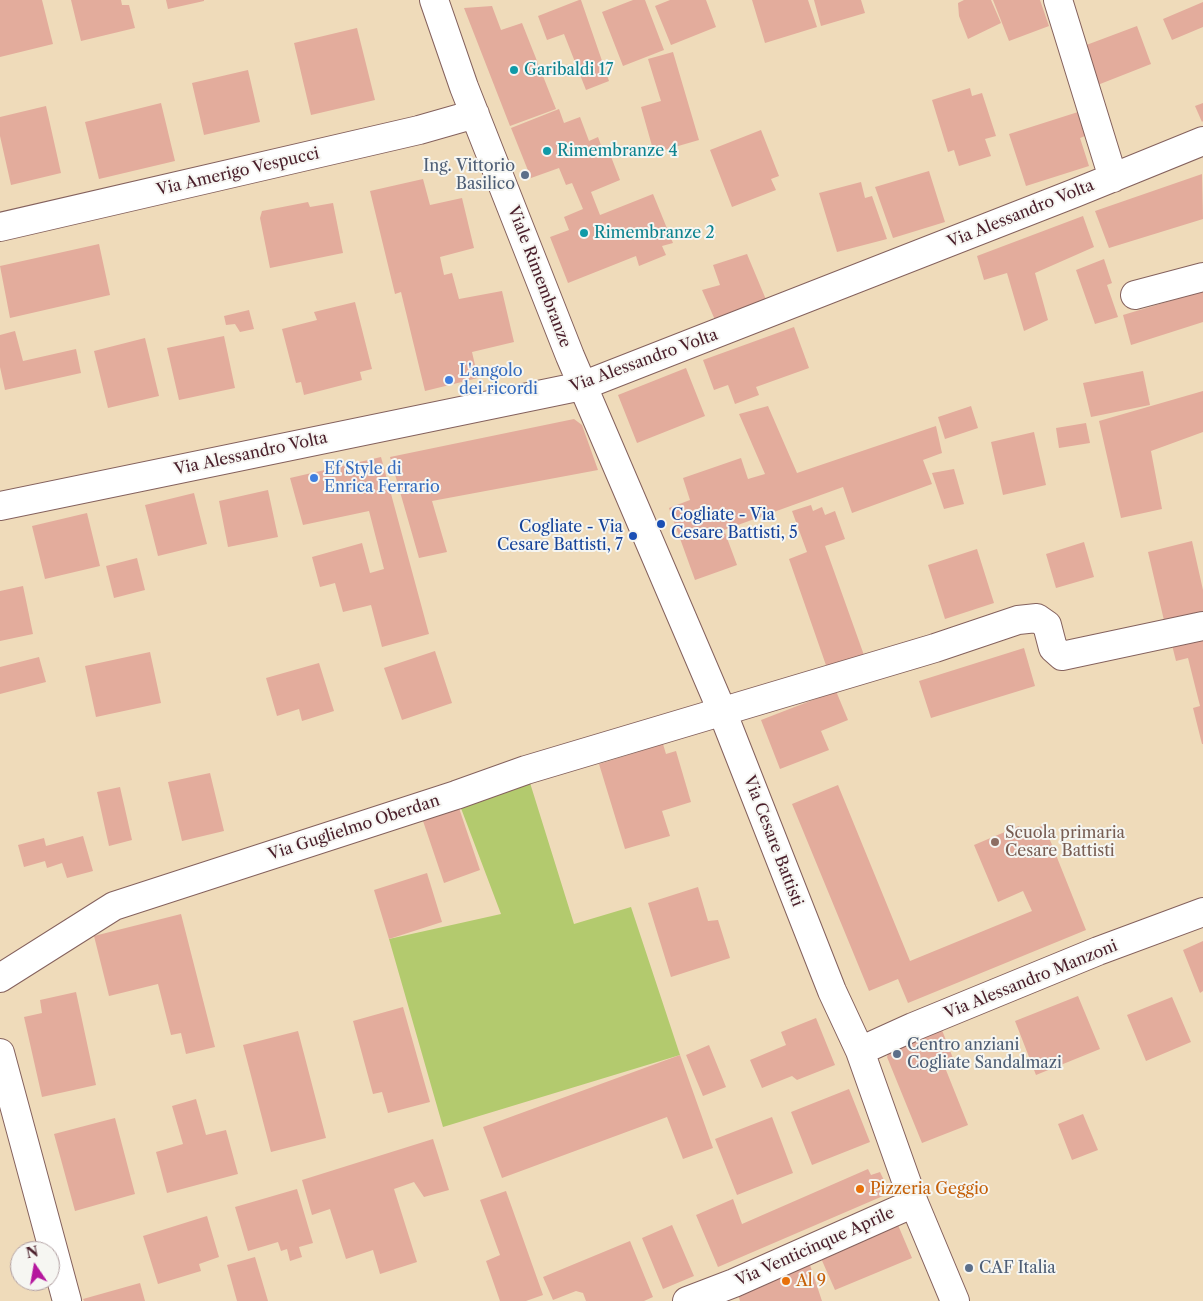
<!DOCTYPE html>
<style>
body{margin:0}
#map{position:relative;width:1203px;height:1301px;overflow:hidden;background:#efdbba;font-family:"Libre Caslon Text",serif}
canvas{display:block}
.north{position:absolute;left:10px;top:1241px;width:50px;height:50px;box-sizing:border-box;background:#f6f6f2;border:1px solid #b1a0a2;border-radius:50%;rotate:348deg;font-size:14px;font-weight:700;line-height:20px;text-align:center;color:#4a1f2b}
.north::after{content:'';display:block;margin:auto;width:18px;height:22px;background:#b5179e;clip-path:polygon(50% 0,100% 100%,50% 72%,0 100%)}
</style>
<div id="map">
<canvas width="1203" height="1301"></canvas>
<div class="north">N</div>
</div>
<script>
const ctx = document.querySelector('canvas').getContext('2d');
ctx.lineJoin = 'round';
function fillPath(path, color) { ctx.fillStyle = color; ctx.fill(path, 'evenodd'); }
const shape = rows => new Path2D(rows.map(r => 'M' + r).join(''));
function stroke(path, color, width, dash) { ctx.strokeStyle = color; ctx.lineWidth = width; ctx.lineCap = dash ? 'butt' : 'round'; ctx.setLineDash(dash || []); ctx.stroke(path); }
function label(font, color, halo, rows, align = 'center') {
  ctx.font = font + ' "Libre Caslon Text",serif'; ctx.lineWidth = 4; ctx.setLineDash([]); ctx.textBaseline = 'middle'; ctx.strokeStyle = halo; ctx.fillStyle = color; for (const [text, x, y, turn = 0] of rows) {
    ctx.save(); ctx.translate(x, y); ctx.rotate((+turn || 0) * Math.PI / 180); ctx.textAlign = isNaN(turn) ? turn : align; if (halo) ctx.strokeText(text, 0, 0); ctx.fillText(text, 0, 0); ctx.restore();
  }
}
fillPath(shape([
 [526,770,574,924,631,907,680,1055,443,1127,389,939,501,914,456,795]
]), '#b3ca6e');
fillPath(shape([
 [0,0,42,0,53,44,0,57],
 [71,0,121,0,122,5,129,5,135,28,81,41],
 [166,0,204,0,204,1,168,9],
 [579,0,581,0,609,81,586,90,564,34,547,40,538,16],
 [633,0,645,0,664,50,623,66,602,12],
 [670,0,706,0,716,27,671,45,655,6],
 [752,0,808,0,817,27,765,43],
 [814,0,861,0,865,13,821,26],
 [964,0,991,0,1001,23,968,39,959,16,958,3],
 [993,0,1040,0,1049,26,1009,41],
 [1203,2,1203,27,1172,40,1163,19],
 [492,6,501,30,522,23,556,109,510,126,464,8],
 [1137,26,1151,64,1095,86,1081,47],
 [357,28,375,100,311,115,294,43],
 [673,52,699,140,654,153,641,107,661,101,648,59],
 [248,70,260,122,204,135,192,83],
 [970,88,972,96,982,93,996,136,985,139,991,156,959,166,954,150,948,152,932,100],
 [161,103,175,161,99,179,85,122],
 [1203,103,1203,121,1202,122,1195,106],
 [46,106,61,173,11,185,0,136,0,117],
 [559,109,564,123,580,117,589,141,598,137,605,156,610,154,620,180,591,192,600,215,653,194,673,243,662,246,666,255,639,266,636,256,568,283,550,237,569,230,564,217,583,209,572,183,566,185,559,168,531,178,511,128],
 [1078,112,1085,136,1080,138,1089,166,1026,186,1009,134],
 [761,130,779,176,771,179,776,190,732,207,710,150],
 [929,171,945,222,893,238,875,187],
 [1202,174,1203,219,1109,248,1095,211],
 [423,179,430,205,462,198,474,248,440,257,444,275,452,273,459,299,502,291,514,342,472,352,478,378,425,391,401,292,395,294,370,191],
 [861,182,865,198,872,196,887,239,837,252,819,193],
 [308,202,310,207,333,203,343,253,270,268,260,218,262,211],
 [1083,216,1094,247,1035,273,1048,320,1024,331,1007,273,984,280,977,256],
 [99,244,110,295,10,318,0,266],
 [747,254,767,302,715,320,702,290,720,285,713,265],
 [1104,259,1112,283,1107,285,1118,317,1095,324,1076,270],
 [1203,291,1203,322,1131,345,1123,315],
 [355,302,372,369,360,372,362,380,304,395,301,382,296,383,282,329,317,320,314,312],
 [249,310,254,329,240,332,235,324,226,325,224,316],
 [794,327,809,368,756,387,759,395,735,404,728,385,714,390,703,360],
 [15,331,23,361,76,349,81,373,5,390,0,367,0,335],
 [224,336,235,388,179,400,167,348],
 [145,338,159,396,108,408,94,351],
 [686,368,705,416,637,443,618,395],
 [1143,371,1150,405,1091,417,1083,383],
 [1203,391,1203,432,1151,451,1162,509,1121,518,1099,421],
 [768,406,797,473,936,426,942,453,923,460,932,484,852,513,843,487,724,530,737,565,695,580,669,508,690,500,683,478,741,458,748,479,765,474,739,414],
 [971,406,978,428,945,439,938,417],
 [574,419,582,425,598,470,432,501,447,552,419,558,390,457],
 [1086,423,1090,443,1059,448,1056,428],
 [1034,432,1046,485,1003,495,991,442],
 [381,457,429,634,382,647,371,605,343,612,335,583,320,587,312,557,362,543,370,573,384,569,369,511,303,525,290,478],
 [954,469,964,504,944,509,932,473],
 [268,490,278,537,228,547,219,501],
 [194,493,207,544,158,556,145,505],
 [811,505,813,511,822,507,825,515,835,511,845,539,825,546,865,658,828,671,789,559,807,552,792,511],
 [87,513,100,566,45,579,32,526],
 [1192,541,1203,590,1203,621,1166,629,1148,552],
 [1084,542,1094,577,1056,588,1046,554],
 [977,549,994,603,945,619,928,565],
 [137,558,145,590,114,598,106,566],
 [23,586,33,634,0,641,0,591],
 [1203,629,1203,744,1202,744,1193,708,1200,706,1188,658,1176,661,1170,637],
 [1024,648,1035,686,931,718,919,681],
 [435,651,452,703,402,720,384,668],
 [150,652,161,703,96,717,85,666],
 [39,657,46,682,0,694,0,667],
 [319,663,334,711,302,721,299,709,277,716,266,678],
 [836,691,848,720,821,731,829,750,780,769,761,720],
 [663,744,666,754,676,751,691,802,662,811,670,836,625,849,599,764],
 [210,773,224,831,182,841,168,782],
 [838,785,910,961,1032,911,1023,891,998,902,974,845,1019,826,1022,834,1044,825,1086,930,908,1003,898,979,869,991,792,804],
 [120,787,132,840,109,846,97,792],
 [459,808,480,870,444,883,423,821],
 [83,836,93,871,67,878,62,863,47,868,45,861,24,867,18,845,44,838,46,846],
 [427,873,442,922,389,939,374,890],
 [698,887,708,921,718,920,730,958,671,977,648,903],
 [181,914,215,1047,186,1054,181,1033,171,1035,158,984,109,996,94,936],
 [1203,941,1203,991,1200,993,1183,950],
 [76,992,96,1085,42,1097,24,1017,42,1013,40,1000],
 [1078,996,1100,1049,1036,1075,1015,1021],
 [1172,997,1191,1042,1146,1061,1127,1015],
 [403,1007,430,1102,388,1113,382,1092,373,1094,353,1021],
 [816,1018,835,1065,797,1080,792,1076,762,1088,750,1060,786,1045,781,1032],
 [940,1025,956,1066,946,1070,968,1125,922,1143,887,1057,891,1045],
 [298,1031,326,1138,271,1152,243,1045],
 [709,1045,726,1087,703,1096,686,1055],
 [680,1055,713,1148,683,1159,667,1117,502,1178,483,1127],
 [849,1089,870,1142,812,1165,791,1112],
 [196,1099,206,1135,226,1130,238,1174,167,1193,156,1152,183,1144,172,1106],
 [1083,1114,1098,1150,1072,1160,1058,1124],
 [772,1117,793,1173,737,1195,715,1139],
 [115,1118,135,1194,75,1211,54,1134],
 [433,1139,449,1190,424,1197,414,1182,394,1189,417,1262,380,1274,373,1250,346,1259,330,1209,312,1215,302,1180],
 [868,1169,871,1175,880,1172,890,1193,718,1267,696,1215,733,1199,742,1224],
 [297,1189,313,1243,299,1247,302,1257,290,1261,287,1249,281,1251,278,1242,248,1251,235,1207],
 [506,1191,543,1295,526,1301,500,1301,486,1261,500,1255,480,1200],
 [207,1216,219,1257,199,1264,201,1271,158,1284,143,1236],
 [672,1225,694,1276,663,1289,642,1238],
 [898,1225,912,1258,835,1290,820,1256],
 [630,1241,653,1297,644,1301,586,1301,583,1293,576,1291,553,1300,543,1277],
 [255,1257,268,1301,237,1301,227,1265],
 [808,1259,822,1301,740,1301,736,1288],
 [140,1283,145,1301,84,1301,83,1299]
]), '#e3ac9c');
const minor = shape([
 [434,0,464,87,570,356,722,711,832,991,860,1051,914,1203,955,1301],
 [1058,0,1113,178],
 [0,227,419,130,475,114],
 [1135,295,1203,277],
 [0,506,582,386,1075,193,1203,141],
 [0,978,114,906,456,795,526,770,935,648,1018,620,1037,618,1047,625,1053,648,1062,656,1203,626],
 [860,1051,913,1027,1098,951,1203,912],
 [0,1053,67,1301],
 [687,1301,734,1283,914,1203]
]);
stroke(minor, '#84615d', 30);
stroke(minor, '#fff', 28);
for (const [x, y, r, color] of [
 [514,70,5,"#0f9aa8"],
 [547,151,5,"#0f9aa8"],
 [525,175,5,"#5c6f8a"],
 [584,233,5,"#0f9aa8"],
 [449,380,5,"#3f7fe0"],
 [314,478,5,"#3f7fe0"],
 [661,524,5,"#1a4fb4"],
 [633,536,5,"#1a4fb4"],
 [995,842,5,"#8d6e63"],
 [897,1054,5,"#5c6f8a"],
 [860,1189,5,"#e8710a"],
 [969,1268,5,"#5c6f8a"],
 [786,1281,5,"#e8710a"]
]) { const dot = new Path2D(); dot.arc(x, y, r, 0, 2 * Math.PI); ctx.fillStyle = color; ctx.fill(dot); stroke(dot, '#f6f6f2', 2); }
label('16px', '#0d838f', '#f6f6f2', [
 ["Garibaldi 17",524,70],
 ["Rimembranze 4",557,151],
 ["Rimembranze 2",594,233]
], 'left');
label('16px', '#4e5e75', '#f6f6f2', [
 ["Ing. Vittorio",515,166,"right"],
 ["Basilico",515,184,"right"],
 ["Centro anziani",907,1045],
 ["Cogliate Sandalmazi",907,1063],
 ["CAF Italia",979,1268]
], 'left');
label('16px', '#4a1f2b', '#f6f6f2', [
 ["Via Amerigo Vespucci",238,172,-13],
 ["Via Alessandro Volta",1021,214,-22],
 ["Viale Rimembranze",539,277,69],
 ["Via Alessandro Volta",644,361,-20],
 ["Via Alessandro Volta",251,454,-12],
 ["Via Guglielmo Oberdan",354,828,-18],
 ["Via Cesare Battisti",773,841,69],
 ["Via Alessandro Manzoni",1031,980,-22],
 ["Via Venticinque Aprile",815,1247,-24]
]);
label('16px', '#366cbe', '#f6f6f2', [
 ["L'angolo",459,371],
 ["dei ricordi",459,389],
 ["Ef Style di",324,469],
 ["Enrica Ferrario",324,487]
], 'left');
label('16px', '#164399', '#f6f6f2', [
 ["Cogliate - Via",671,515],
 ["Cesare Battisti, 5",671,533],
 ["Cogliate - Via",623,527,"right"],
 ["Cesare Battisti, 7",623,545,"right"]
], 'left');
label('16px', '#785e54', '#f6f6f2', [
 ["Scuola primaria",1005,833],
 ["Cesare Battisti",1005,851]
], 'left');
label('16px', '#c56008', '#f6f6f2', [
 ["Pizzeria Geggio",870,1189],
 ["Al 9",796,1281]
], 'left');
</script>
